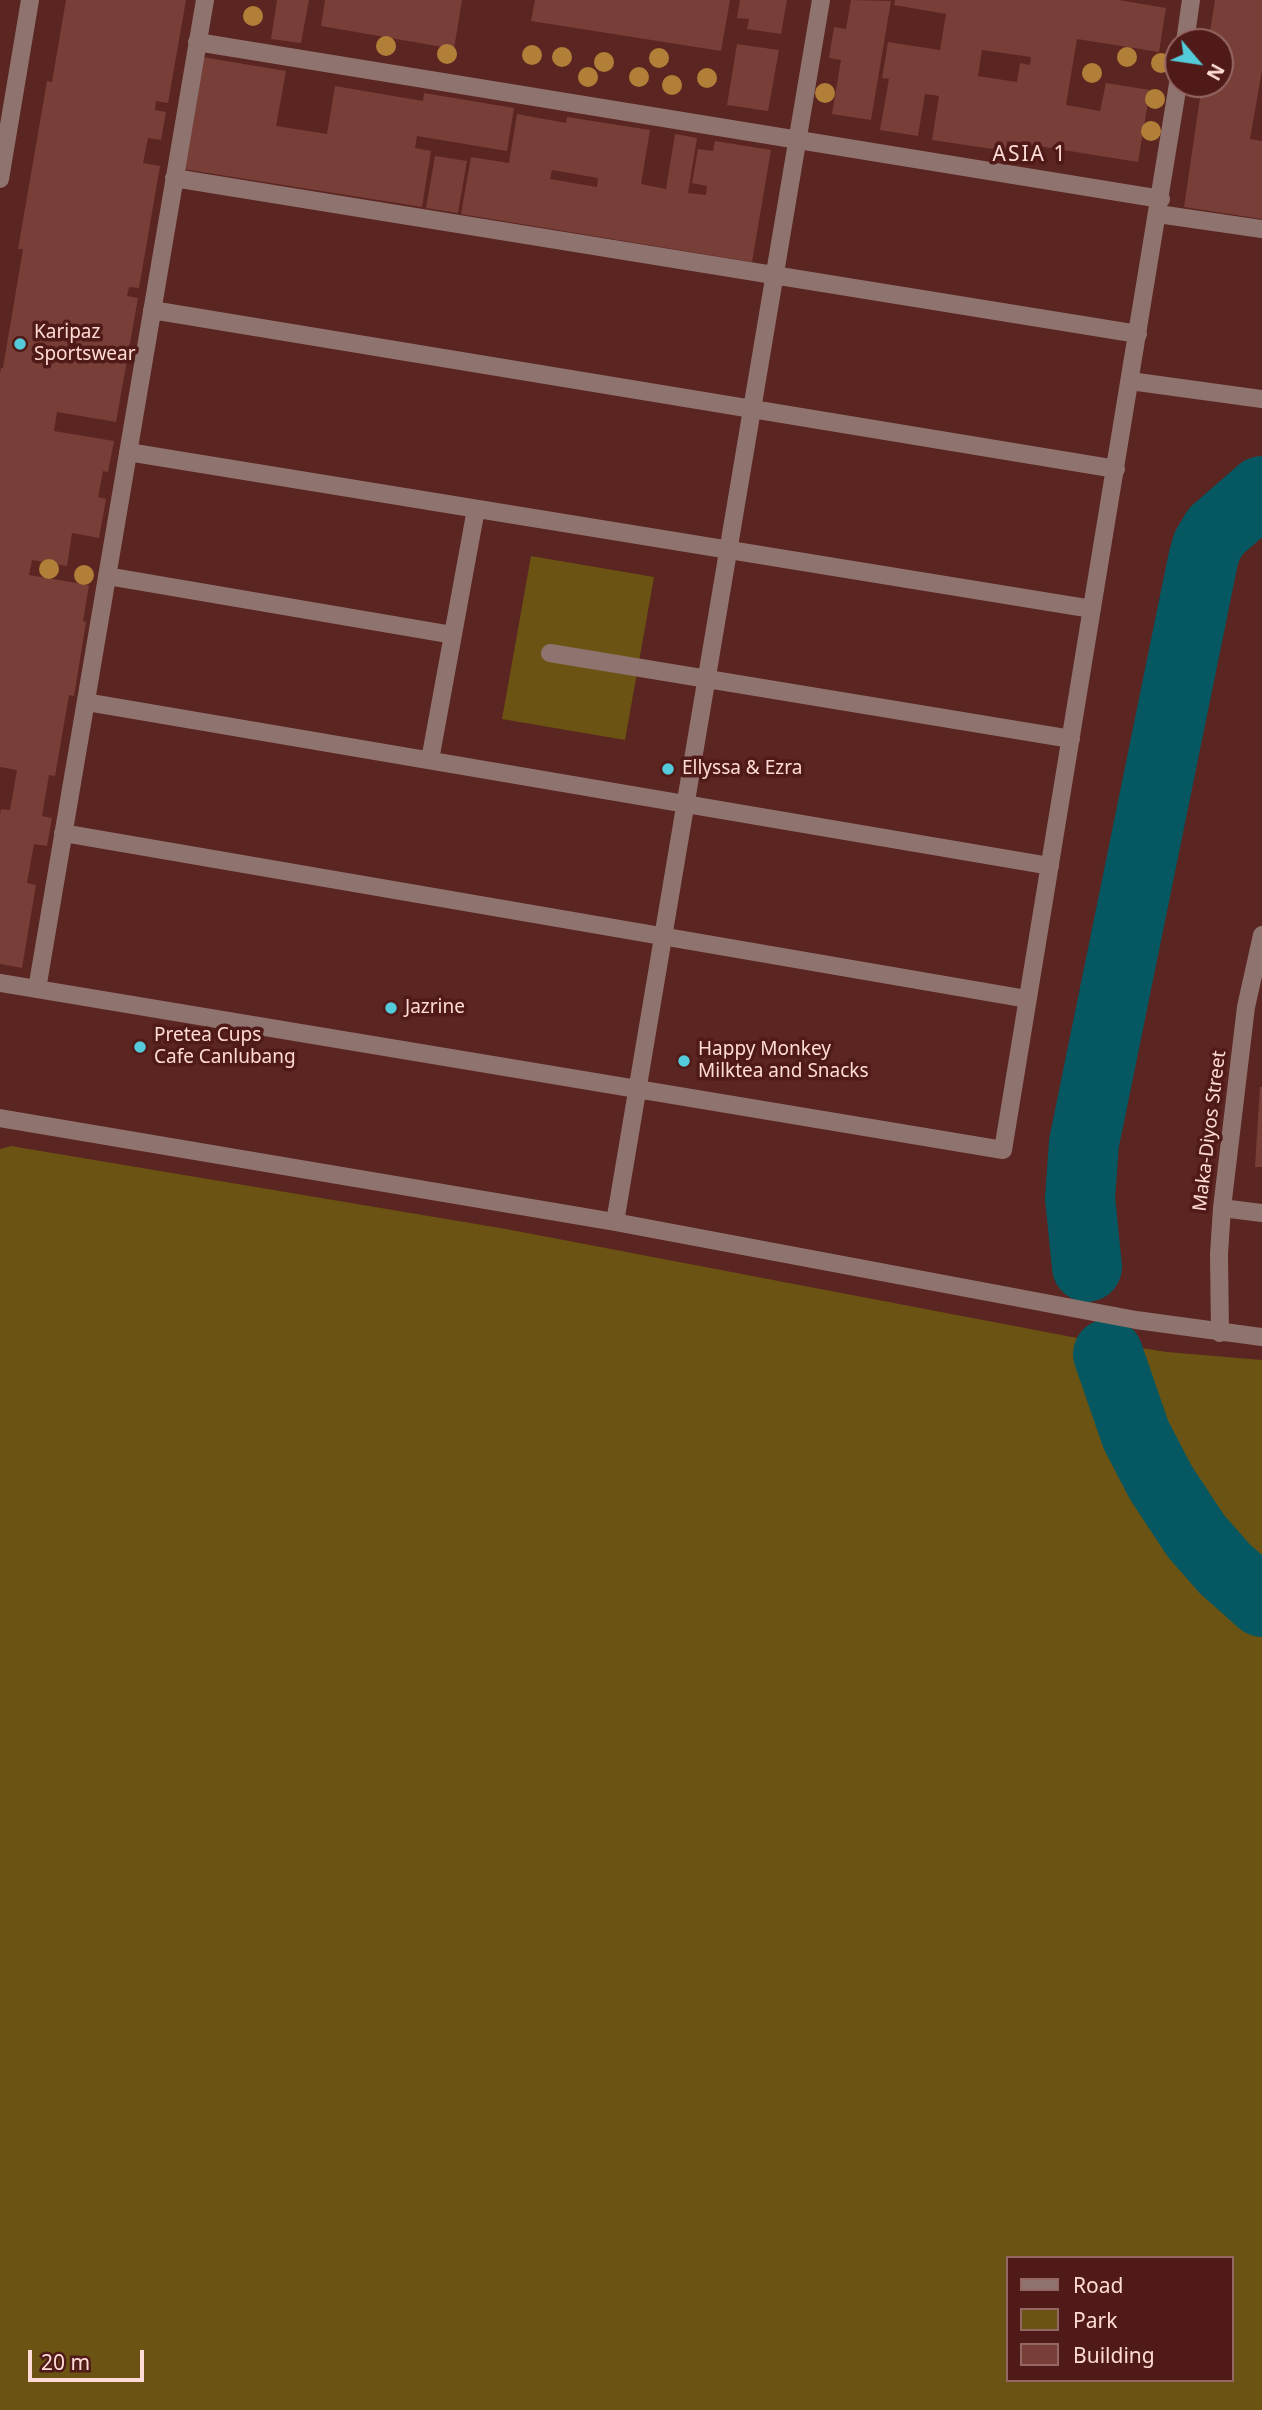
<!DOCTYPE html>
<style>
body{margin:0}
#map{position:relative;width:1262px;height:2410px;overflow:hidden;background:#5b2521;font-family:"Noto Sans",sans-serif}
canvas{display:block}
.legend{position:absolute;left:1006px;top:2256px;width:228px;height:126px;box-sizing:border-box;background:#4f1a17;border:2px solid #956764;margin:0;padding:9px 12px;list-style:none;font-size:21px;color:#ffdbd7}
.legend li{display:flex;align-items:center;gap:14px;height:35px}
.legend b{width:35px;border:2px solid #956764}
.north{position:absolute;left:1164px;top:28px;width:70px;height:70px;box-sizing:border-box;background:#4f1a17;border:2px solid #956764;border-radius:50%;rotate:119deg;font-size:19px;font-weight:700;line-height:28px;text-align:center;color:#ffdbd7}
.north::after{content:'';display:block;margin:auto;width:24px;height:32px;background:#53cbda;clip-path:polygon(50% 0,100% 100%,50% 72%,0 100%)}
.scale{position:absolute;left:28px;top:2350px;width:116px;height:32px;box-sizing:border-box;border:4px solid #ffdbd7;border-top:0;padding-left:9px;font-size:21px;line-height:24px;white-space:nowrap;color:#ffdbd7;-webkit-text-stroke:5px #4f1a17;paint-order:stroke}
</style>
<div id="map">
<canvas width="1262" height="2410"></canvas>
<ul class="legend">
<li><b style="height:9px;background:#8f736f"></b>Road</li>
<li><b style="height:19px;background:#6b5314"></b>Park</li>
<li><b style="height:19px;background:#783f39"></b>Building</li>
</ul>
<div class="north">N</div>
<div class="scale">20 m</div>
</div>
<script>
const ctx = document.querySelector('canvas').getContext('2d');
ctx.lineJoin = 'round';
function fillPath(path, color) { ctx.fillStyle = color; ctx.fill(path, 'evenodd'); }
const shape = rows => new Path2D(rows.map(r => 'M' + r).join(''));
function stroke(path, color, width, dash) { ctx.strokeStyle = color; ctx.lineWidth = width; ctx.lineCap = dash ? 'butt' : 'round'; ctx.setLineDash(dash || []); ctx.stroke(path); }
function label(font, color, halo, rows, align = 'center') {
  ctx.font = font + ' "Noto Sans",sans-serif'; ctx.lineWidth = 7; ctx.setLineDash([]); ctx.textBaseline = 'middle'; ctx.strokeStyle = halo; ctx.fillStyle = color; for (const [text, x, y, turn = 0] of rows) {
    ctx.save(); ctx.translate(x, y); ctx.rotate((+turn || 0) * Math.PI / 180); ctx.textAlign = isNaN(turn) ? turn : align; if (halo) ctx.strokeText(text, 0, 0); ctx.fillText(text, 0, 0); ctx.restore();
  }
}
fillPath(shape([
 [531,556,654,577,625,740,502,719],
 [11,1146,506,1229,1072,1337,1167,1352,1262,1360,1262,2410,0,2410,0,1149],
 [1008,2258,1232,2258,1232,2380,1008,2380]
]), '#6b5314');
stroke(shape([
 [1087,1267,1080,1198,1084,1143,1203,560,1207,546,1216,531,1262,491],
 [1108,1354,1136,1435,1161,1483,1196,1536,1225,1569,1262,1602]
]), '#055861', 70);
fillPath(shape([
 [66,0,186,0,168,103,156,101,155,110,166,112,161,140,148,138,143,163,160,166,139,288,129,287,127,296,138,298,116,422,57,412,54,431,114,441,108,472,103,471,98,497,106,499,99,538,72,533,67,566,32,560,29,575,89,585,83,621,86,622,74,696,69,695,55,776,49,775,42,816,52,818,47,846,34,844,27,883,36,885,22,968,0,964,0,815,1,809,10,810,17,770,0,767,0,374,1,368,3,368,23,249,18,249,47,81,52,82],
 [277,0,309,0,301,43,271,39],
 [325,0,462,0,454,49,321,26],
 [535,0,730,0,721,51,531,21],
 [740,0,787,0,781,34,747,29,749,19,737,18],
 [851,0,891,1,871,120,832,114,841,60,829,58,834,27,846,29],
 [895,0,1119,0,1166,8,1159,52,1077,39,1066,105,1100,111,1106,83,1150,90,1138,162,1007,141,1006,151,932,140,939,96,925,94,918,136,880,130,889,79,882,78,888,42,940,50,946,14,894,5],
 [982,50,1031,57,1030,65,1020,63,1017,82,978,76],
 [1215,0,1262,0,1262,70,1250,139,1262,141,1262,219,1184,207,1202,84,1220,84,1220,42,1217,42,1218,33,1210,32],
 [737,44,779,50,768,111,727,105],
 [202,57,286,71,276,126,327,134,335,86,423,101,424,93,514,108,507,151,417,136,415,148,431,151,422,207,183,169],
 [517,114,566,123,567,117,650,130,641,184,666,189,675,134,697,138,688,193,706,195,707,186,692,183,698,149,713,151,715,141,771,150,752,262,461,214,471,157,509,163],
 [552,170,598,178,597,187,550,179],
 [435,156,467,161,458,213,426,208],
 [1260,1087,1262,1087,1262,1167,1255,1167]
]), '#783f39');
stroke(shape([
 [197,42,1161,199],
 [1185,42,1191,0],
 [174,178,1138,334],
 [0,179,30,0],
 [1158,214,1262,229],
 [152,310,1116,469],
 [1130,381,1262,399],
 [128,452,1092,609],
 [107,576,453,635],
 [550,653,1071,739],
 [86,702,1050,866],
 [430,760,476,509],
 [63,833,1027,999],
 [0,983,1003,1150,1178,84],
 [37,989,205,0],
 [0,1118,615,1222,1136,1320,1262,1337],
 [1222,1208,1262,1213],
 [615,1222,821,0],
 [1220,1333,1219,1254,1222,1208,1246,1007,1262,935]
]), '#8f736f', 18);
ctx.fillStyle = '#b27f39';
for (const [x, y] of [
 [253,16],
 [386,46],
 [447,54],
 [532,55],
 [562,57],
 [1127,57],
 [659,58],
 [604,62],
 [1161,63],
 [1092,73],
 [588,77],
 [639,77],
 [707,78],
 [672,85],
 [825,93],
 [1155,99],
 [1151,131],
 [49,569],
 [84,575]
]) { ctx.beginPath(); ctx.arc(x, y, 10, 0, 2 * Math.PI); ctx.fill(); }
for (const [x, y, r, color] of [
 [20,344,7,"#53cbda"],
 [668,769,7,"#53cbda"],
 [391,1008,7,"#53cbda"],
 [140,1047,7,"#53cbda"],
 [684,1061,7,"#53cbda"]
]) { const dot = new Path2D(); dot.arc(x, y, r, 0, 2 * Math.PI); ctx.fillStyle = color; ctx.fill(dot); stroke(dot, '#4f1a17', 2.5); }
label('19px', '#ffdbd7', '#4f1a17', [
 ["Karipaz",34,333],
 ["Sportswear",34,355],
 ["Ellyssa & Ezra",682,769],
 ["Jazrine",405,1008],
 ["Pretea Cups",154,1036],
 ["Cafe Canlubang",154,1058],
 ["Happy Monkey",698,1050],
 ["Milktea and Snacks",698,1072]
], 'left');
label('19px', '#ffdbd7', '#4f1a17', [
 ["Maka-Diyos Street",1210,1131,-83]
]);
ctx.letterSpacing = '2px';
label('21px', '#ffdbd7', '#4f1a17', [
 ["ASIA 1",1030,155]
]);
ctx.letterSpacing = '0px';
</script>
